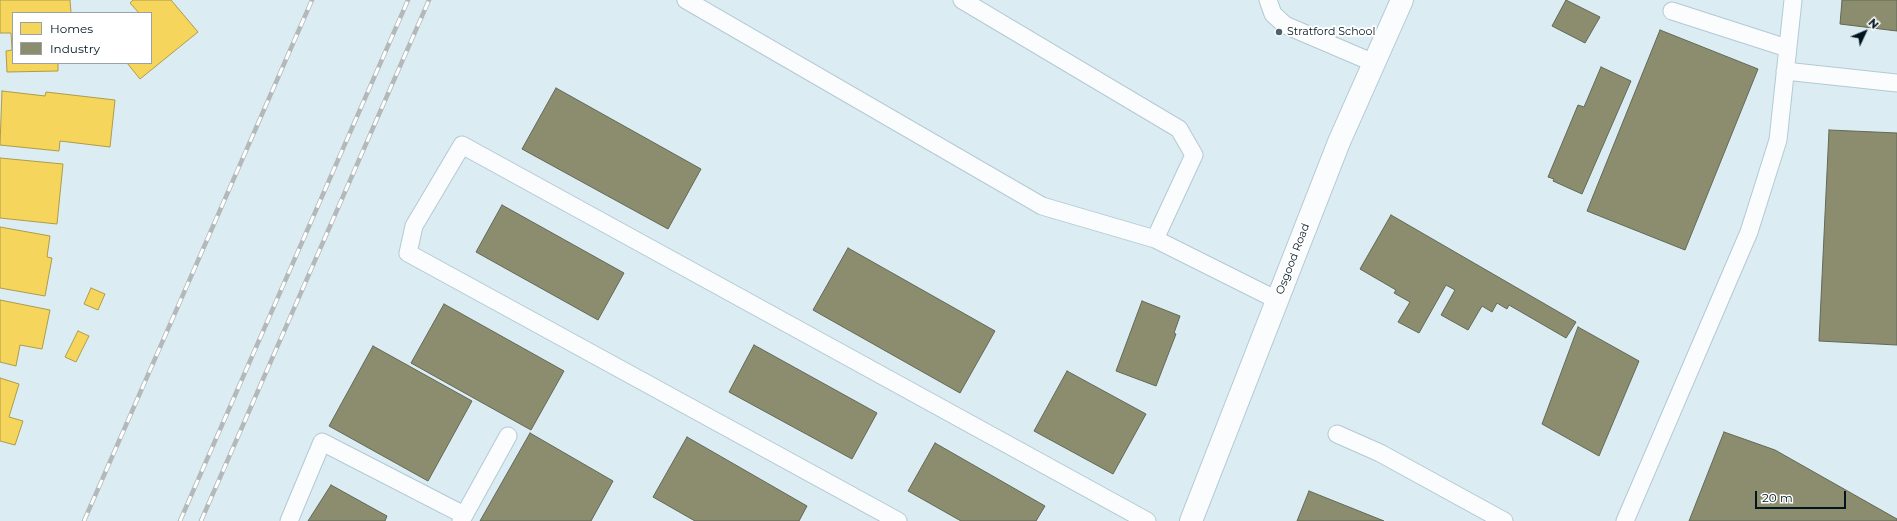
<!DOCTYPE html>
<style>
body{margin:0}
#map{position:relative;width:1897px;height:521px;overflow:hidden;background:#dbecf3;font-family:Montserrat,sans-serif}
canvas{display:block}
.legend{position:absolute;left:12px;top:12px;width:140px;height:52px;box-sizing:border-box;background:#fff;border:1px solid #99a2a5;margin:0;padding:5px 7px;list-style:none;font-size:12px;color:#00161f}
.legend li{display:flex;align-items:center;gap:8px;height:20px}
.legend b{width:20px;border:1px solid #99a2a5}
.north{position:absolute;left:1845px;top:12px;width:40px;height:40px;-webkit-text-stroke:3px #fff;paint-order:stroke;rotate:46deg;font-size:11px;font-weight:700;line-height:16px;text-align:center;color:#00161f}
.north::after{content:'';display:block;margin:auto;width:14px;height:18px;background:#00161f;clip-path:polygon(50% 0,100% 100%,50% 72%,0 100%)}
.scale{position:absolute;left:1755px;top:491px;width:91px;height:18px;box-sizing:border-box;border:2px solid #00161f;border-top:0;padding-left:5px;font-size:12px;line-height:14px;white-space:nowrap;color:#00161f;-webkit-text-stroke:3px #fff;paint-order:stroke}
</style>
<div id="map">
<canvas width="1897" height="521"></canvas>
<ul class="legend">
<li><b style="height:11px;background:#f6d55c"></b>Homes</li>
<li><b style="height:11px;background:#8c8c6e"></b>Industry</li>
</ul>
<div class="north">N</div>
<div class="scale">20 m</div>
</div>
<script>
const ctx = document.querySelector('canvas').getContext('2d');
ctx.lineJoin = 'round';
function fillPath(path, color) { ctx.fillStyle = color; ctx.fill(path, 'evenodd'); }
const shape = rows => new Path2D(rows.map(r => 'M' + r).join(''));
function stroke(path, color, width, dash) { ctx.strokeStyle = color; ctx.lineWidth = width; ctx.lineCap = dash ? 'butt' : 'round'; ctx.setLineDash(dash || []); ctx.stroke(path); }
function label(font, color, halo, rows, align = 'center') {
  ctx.font = font + ' Montserrat,sans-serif'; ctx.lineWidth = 4; ctx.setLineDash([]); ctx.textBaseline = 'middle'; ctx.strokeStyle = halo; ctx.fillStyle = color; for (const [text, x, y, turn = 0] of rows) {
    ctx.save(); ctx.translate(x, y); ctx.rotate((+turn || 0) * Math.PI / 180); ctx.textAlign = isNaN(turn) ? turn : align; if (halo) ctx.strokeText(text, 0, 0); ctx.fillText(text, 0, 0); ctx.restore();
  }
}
const homes = shape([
 [0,0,70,0,71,13,13,13,13,63,58,63,58,71,7,72,6,51,12,50,11,33,0,33,0,0],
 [133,0,171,0,198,32,140,79,127,63,151,63,151,13,139,13,130,3,133,0],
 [2,91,45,96,46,92,115,100,110,147,60,141,59,151,0,145,2,91],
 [0,158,63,164,57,224,0,218,0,158],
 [0,227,50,236,47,257,52,258,45,296,0,288,0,227],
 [91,288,105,294,98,310,84,304,91,288],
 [0,300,50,310,42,349,20,345,16,366,0,362,0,300],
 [78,331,89,336,76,362,65,357,78,331],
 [0,378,19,384,9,417,23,421,15,445,0,441,0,378]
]);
fillPath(homes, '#f6d55c');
stroke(homes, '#ac9c4a', 1);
const industry = shape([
 [1566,0,1600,17,1585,43,1552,26,1566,0],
 [1842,0,1897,0,1897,31,1840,24,1842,0],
 [1660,30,1758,69,1685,250,1587,211,1660,30],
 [1601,67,1631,81,1582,194,1553,181,1554,179,1548,177,1578,105,1584,107,1601,67],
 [556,88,701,169,668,229,522,149,556,88],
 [1829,130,1897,133,1897,345,1819,341,1829,130],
 [502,205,624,273,598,320,476,252,502,205],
 [1391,215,1576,322,1566,338,1509,305,1507,309,1497,303,1492,312,1482,306,1468,330,1441,315,1455,290,1446,285,1419,333,1398,322,1410,302,1394,293,1396,290,1360,269,1391,215],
 [848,248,995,331,960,393,813,310,848,248],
 [1142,301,1180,316,1174,333,1176,334,1156,386,1116,371,1142,301],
 [444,304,564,371,531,430,411,363,444,304],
 [1578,327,1639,361,1599,456,1542,424,1578,327],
 [754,345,877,413,852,459,729,392,754,345],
 [373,346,472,401,428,481,329,426,373,346],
 [1067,371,1146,414,1113,474,1034,431,1067,371],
 [1724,432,1775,450,1897,519,1897,521,1689,521,1724,432],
 [530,433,613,481,591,521,480,521,530,433],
 [687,437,807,506,799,521,695,521,653,497,687,437],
 [935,443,1045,506,1036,521,961,521,908,491,935,443],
 [331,485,387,516,385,521,308,521,331,485],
 [1309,491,1384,521,1297,521,1309,491]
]);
fillPath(industry, '#8c8c6e');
stroke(industry, '#626956', 1);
const lane = shape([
 [686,0,1042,206,1155,239],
 [962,0,1179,129,1194,155,1155,239,1277,300],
 [1268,0,1273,14,1285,25,1374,63],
 [1672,11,1787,48],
 [1785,71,1897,83],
 [1337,434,1380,453,1504,521],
 [289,521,322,442,464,515],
 [461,521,508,436],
 [898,521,408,253,414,226,462,145,1147,521],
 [1625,521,1749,232,1778,140,1793,0]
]);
const secondary = shape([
 [1191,521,1339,142,1402,0]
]);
stroke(lane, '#b3c9d3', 19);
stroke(secondary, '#b3c9d3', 24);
stroke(lane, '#fafcfd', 17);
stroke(secondary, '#fafcfd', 22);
const rail = shape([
 [84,521,312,0],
 [180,521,408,0],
 [201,521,429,0]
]);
stroke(rail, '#b3b8ba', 4.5);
stroke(rail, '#fff', 3, [9]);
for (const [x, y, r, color] of [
 [1279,32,4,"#4d6169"]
]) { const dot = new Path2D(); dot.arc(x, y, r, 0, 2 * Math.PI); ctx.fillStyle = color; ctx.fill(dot); stroke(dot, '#fff', 1.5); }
label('11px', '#00161f', '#fff', [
 ["Stratford School",1287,32]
], 'left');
label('11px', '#00161f', '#fff', [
 ["Osgood Road",1293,259,-69]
]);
</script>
